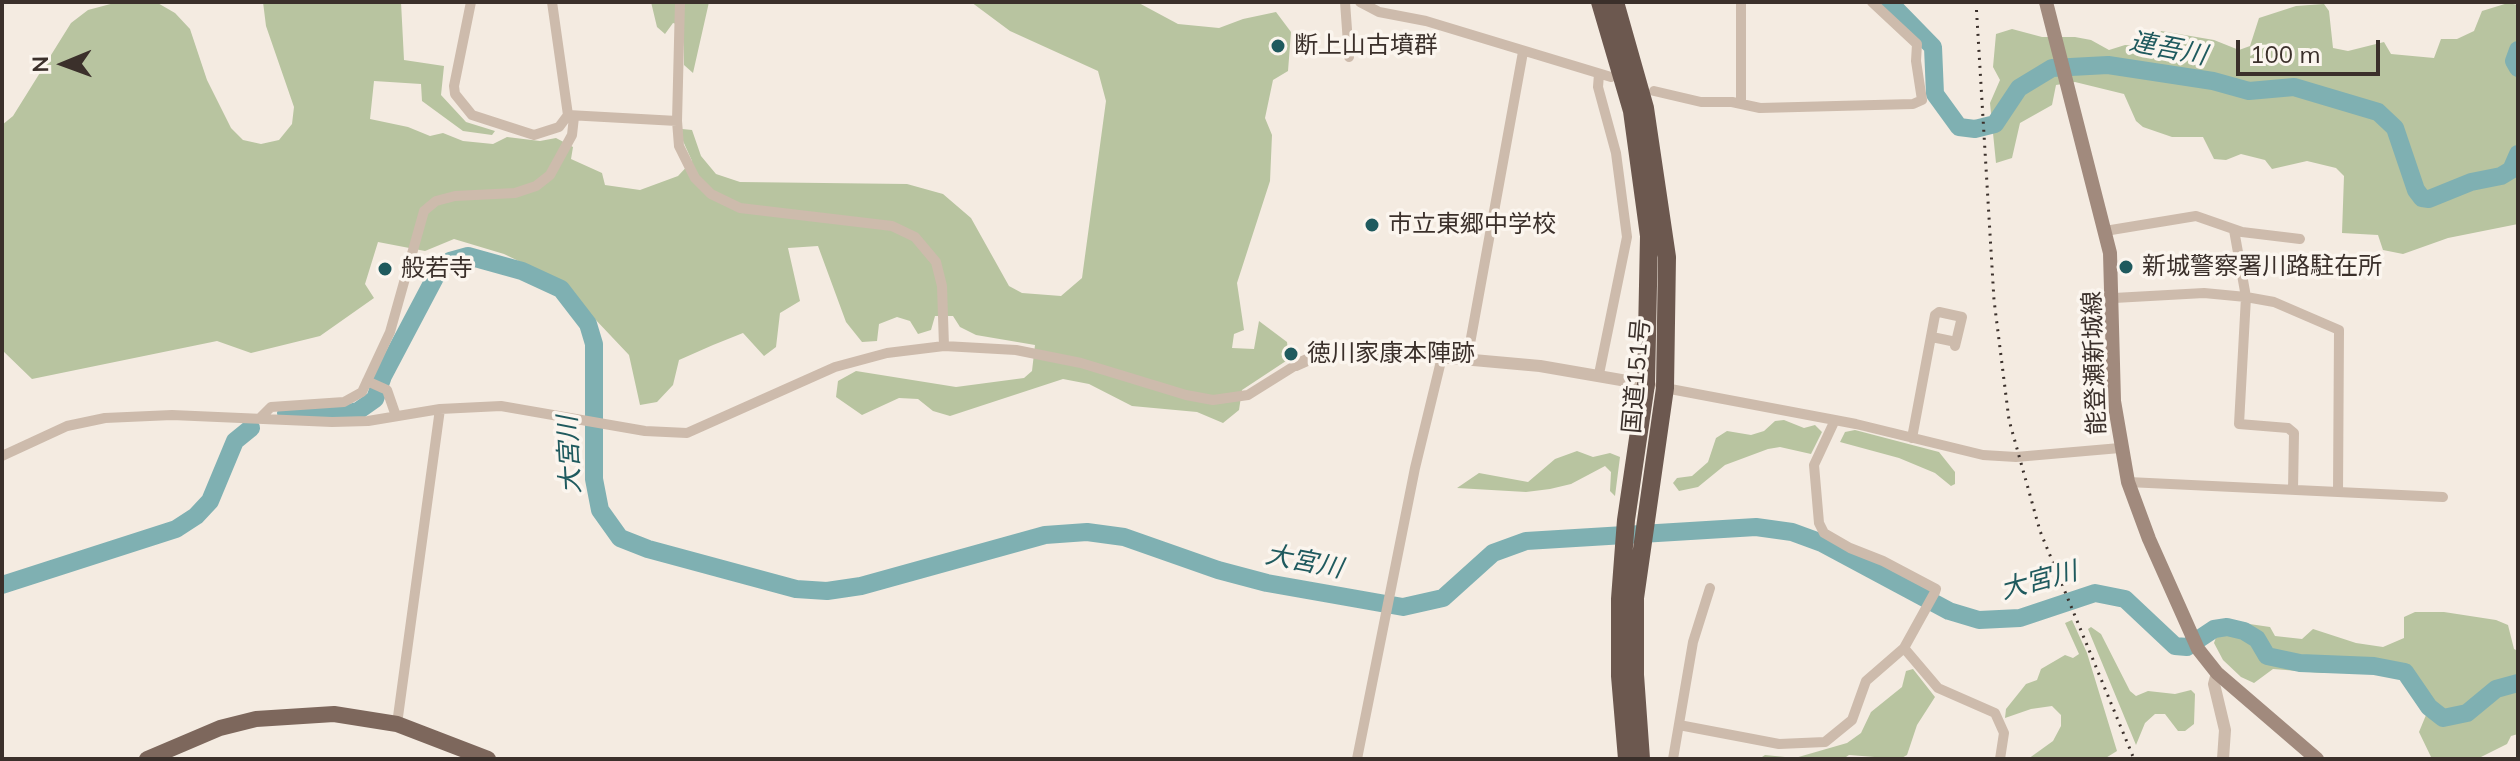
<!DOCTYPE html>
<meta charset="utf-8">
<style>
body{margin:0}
#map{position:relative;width:2520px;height:761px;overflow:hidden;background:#f4ebe1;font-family:Mulish,sans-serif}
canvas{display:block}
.frame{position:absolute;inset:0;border:4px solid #3b302b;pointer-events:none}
.north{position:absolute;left:24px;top:24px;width:80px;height:80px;-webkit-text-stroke:6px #fbf5ee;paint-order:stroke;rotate:269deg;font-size:22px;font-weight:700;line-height:32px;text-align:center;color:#3b302b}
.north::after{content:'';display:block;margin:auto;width:28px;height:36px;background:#3b302b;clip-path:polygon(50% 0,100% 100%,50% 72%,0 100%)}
.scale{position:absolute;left:2236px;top:40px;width:144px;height:36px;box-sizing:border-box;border:4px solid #3b302b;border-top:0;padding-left:10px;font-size:24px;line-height:28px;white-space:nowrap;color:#3b302b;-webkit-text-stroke:6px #fbf5ee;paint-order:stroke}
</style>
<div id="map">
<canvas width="2520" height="761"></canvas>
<div class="frame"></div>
<div class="north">N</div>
<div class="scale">100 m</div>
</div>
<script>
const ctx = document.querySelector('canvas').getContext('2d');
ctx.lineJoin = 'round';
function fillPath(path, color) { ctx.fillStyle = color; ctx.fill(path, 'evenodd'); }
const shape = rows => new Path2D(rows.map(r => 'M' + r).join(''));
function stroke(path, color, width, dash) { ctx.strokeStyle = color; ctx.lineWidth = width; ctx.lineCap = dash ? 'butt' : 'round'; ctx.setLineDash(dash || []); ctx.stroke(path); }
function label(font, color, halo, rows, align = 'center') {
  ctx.font = font + ' Mulish,"Noto Sans JP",sans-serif'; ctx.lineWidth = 7; ctx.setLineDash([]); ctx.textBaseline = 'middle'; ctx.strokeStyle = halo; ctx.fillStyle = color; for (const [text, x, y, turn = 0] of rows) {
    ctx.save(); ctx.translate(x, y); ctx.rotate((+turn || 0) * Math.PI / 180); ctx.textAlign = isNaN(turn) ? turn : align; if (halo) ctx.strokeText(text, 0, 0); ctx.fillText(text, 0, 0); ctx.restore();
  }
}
fillPath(shape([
 [118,2,156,2,175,13,190,29,207,80,231,128,243,140,261,144,279,140,292,124,294,107,266,26,263,2,401,2,404,60,444,66,441,95,466,122,495,131,492,135,463,131,422,101,421,84,374,81,370,119,408,127,430,136,443,133,463,141,493,144,507,137,540,141,556,138,573,147,571,159,602,173,605,185,640,190,678,176,692,161,683,141,682,129,692,130,701,156,716,174,740,182,907,184,943,194,971,218,1009,286,1022,293,1061,296,1082,278,1106,101,1098,71,1010,31,971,2,1137,2,1178,24,1219,28,1243,19,1276,12,1291,32,1288,71,1273,80,1265,118,1272,135,1270,181,1237,283,1244,330,1234,334,1232,348,1254,349,1259,321,1287,342,1289,359,1242,390,1239,410,1223,423,1197,412,1132,406,1089,384,1063,379,950,416,933,411,918,399,899,398,862,415,836,397,838,381,856,371,956,387,1024,378,1032,371,1035,345,976,335,960,327,953,316,935,316,931,330,918,334,910,321,897,317,879,324,877,341,862,342,846,322,818,246,788,248,800,301,780,313,776,347,764,356,743,333,713,345,679,360,673,385,657,402,640,405,629,355,558,280,504,254,454,239,425,251,378,242,365,284,374,298,320,336,251,353,217,341,32,379,2,350,2,125,13,116,71,23,88,10],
 [651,2,709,2,693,73,684,65,684,26,673,23,665,34,657,27],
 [2508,3,2518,5,2518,224,2448,238,2403,254,2383,250,2378,235,2342,233,2344,176,2336,168,2307,161,2272,169,2265,160,2241,154,2226,160,2214,159,2203,137,2172,137,2143,127,2136,121,2124,94,2075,82,2056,85,2052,105,2020,123,2012,158,1996,163,1990,103,2000,80,1993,67,1996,34,2012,29,2042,37,2075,37,2091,40,2109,50,2125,45,2155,47,2161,31,2214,40,2239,50,2250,46,2259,18,2296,6,2324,4,2329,11,2333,48,2348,51,2384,42,2391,54,2434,58,2441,39,2457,39,2474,31,2482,11],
 [1784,420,1804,428,1815,425,1822,432,1811,454,1780,447,1768,449,1725,465,1698,487,1679,491,1673,483,1677,478,1692,476,1708,462,1716,438,1727,431,1751,435,1764,431,1775,421],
 [1855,430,1939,452,1955,472,1955,484,1951,486,1935,473,1899,458,1840,442,1845,432],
 [1577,451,1593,457,1610,453,1620,457,1615,496,1610,491,1611,472,1605,466,1571,484,1550,489,1526,492,1457,488,1479,473,1528,482,1555,459],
 [2415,612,2444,612,2496,620,2508,625,2514,649,2518,651,2518,734,2511,736,2507,744,2477,759,2432,759,2419,732,2431,703,2425,687,2403,666,2357,662,2343,672,2323,673,2273,669,2254,683,2241,677,2223,660,2214,643,2222,620,2270,627,2275,636,2302,639,2313,629,2356,643,2383,647,2404,638,2404,617],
 [2072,620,2087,653,2117,751,2104,759,2028,759,2053,741,2061,726,2061,715,2052,706,2031,709,2005,718,2006,709,2026,684,2037,680,2041,669,2065,655,2073,658,2079,654,2065,623],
 [2091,627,2101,634,2130,691,2136,696,2148,691,2175,694,2191,690,2195,694,2194,724,2185,731,2178,731,2165,714,2155,714,2145,723,2136,745,2088,629],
 [1913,669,1935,697,1917,725,1907,755,1900,759,1849,755,1843,759,1759,759,1765,755,1795,758,1847,743,1861,733,1871,712,1902,687,1906,671]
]), '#b8c4a0');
stroke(shape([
 [1889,2,1933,47,1935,94,1959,127,1975,129,1995,124,2019,88,2052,68,2108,65,2213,81,2249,91,2294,87,2378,112,2395,128,2416,190,2422,198,2429,199,2471,182,2501,176,2511,170,2518,154],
 [2518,50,2514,61,2518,68],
 [286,413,339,415,358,411,375,399,383,376,439,270,450,261,468,256,522,271,561,289,588,324,594,344,594,479,600,510,620,538,648,549,796,589,827,591,861,586,1045,535,1087,532,1124,537,1218,570,1267,583,1403,607,1443,598,1493,553,1526,541,1756,527,1792,532,1822,543,1949,611,1979,620,2020,618,2095,593,2125,599,2175,646,2187,647,2214,629,2227,627,2244,631,2257,639,2267,656,2300,663,2374,666,2405,672,2429,707,2443,718,2467,713,2496,689,2518,683],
 [2,585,176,529,196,516,210,501,235,441,251,428]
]), '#7fb0b2', 18);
stroke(shape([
 [471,2,454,86,455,94,472,115,534,135,559,127,568,115],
 [552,2,568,115,677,121],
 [680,2,677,121,679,146,695,178,711,194,740,208,892,226,915,237,936,262,942,286,944,346],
 [1345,2,1349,57],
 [1360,2,1379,12,1426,21,1611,77],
 [1654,91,1701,102,1732,102,1760,108,1913,104,1922,100,1916,61,1917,44,1872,2],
 [1741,103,1741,2],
 [2234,230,2246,297,2239,424,2288,428,2294,433,2293,490],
 [2105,231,2196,216,2242,232,2300,239],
 [2114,298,2204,293,2246,297,2274,302,2339,330,2338,492],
 [1932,337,1956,342,1955,346],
 [1467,360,1523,52],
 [1599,374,1627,237,1616,153,1598,87,1599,74],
 [367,381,387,390,396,416],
 [1665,388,1856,424,1983,455,2016,457,2120,448],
 [259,419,271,407,344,402,362,392,390,332,424,211,436,201,455,196,515,193,536,186,550,175,572,135,574,117],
 [1912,438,1935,315,1939,312,1962,317,1956,342],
 [2,456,67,426,105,418,172,415,332,422,368,421,440,409,501,406,645,431,687,433,835,367,887,353,944,346,1016,350,1081,363,1186,395,1213,400,1248,395,1296,365],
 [2128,482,2443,497],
 [1904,648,1938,688,1995,713,2004,733,2000,759],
 [397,724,440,409],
 [1679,725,1779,744,1825,742,1852,720,1866,681,1904,648,1935,592,1936,589,1883,561,1850,548,1824,533,1819,523,1814,465,1835,420],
 [1357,759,1415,468,1442,357],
 [1673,759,1693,642,1710,588]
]), '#cdbbac', 10);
stroke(shape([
 [1296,365,1327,351,1362,350,1540,366,1650,385],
 [2217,673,2214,684,2225,730,2223,759]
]), '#cdbbac', 12);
stroke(shape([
 [2046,2,2110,253,2114,401,2128,482,2149,539,2198,649,2217,673,2317,759]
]), '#a18a7d', 14);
stroke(shape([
 [147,759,220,728,256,719,334,714,397,724,488,759]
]), '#7d675c', 16);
stroke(shape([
 [1600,2,1632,111,1649,236,1646,384,1626,520,1620,599,1620,676,1627,759],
 [1615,2,1645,108,1667,257,1665,388,1635,598,1635,675,1641,759]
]), '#6c584f', 18);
stroke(shape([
 [1976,2,1994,300,2009,420,2040,531,2134,759]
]), '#3b302b', 3, [2, 6]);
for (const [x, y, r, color] of [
 [1278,46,8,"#1f5a5e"],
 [1372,225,8,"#1f5a5e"],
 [2126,267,8,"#1f5a5e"],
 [385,269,8,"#1f5a5e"],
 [1291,354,8,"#1f5a5e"]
]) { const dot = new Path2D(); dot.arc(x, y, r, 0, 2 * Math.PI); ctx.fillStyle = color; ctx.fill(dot); stroke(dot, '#fbf5ee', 3); }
label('24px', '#3b302b', '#fbf5ee', [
 ["断上山古墳群",1294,46],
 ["市立東郷中学校",1388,225],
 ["新城警察署川路駐在所",2142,267],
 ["般若寺",401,269],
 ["徳川家康本陣跡",1307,354]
], 'left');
label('24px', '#3b302b', '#fbf5ee', [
 ["能登瀬新城線",2095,363,-92],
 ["国道151号",1637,376,-85]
]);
label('italic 26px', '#1f5a5e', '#fbf5ee', [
 ["連吾川",2168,49,11],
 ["大宮川",570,455,-93],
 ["大宮川",1304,562,11],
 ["大宮川",2039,581,-15]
]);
</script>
